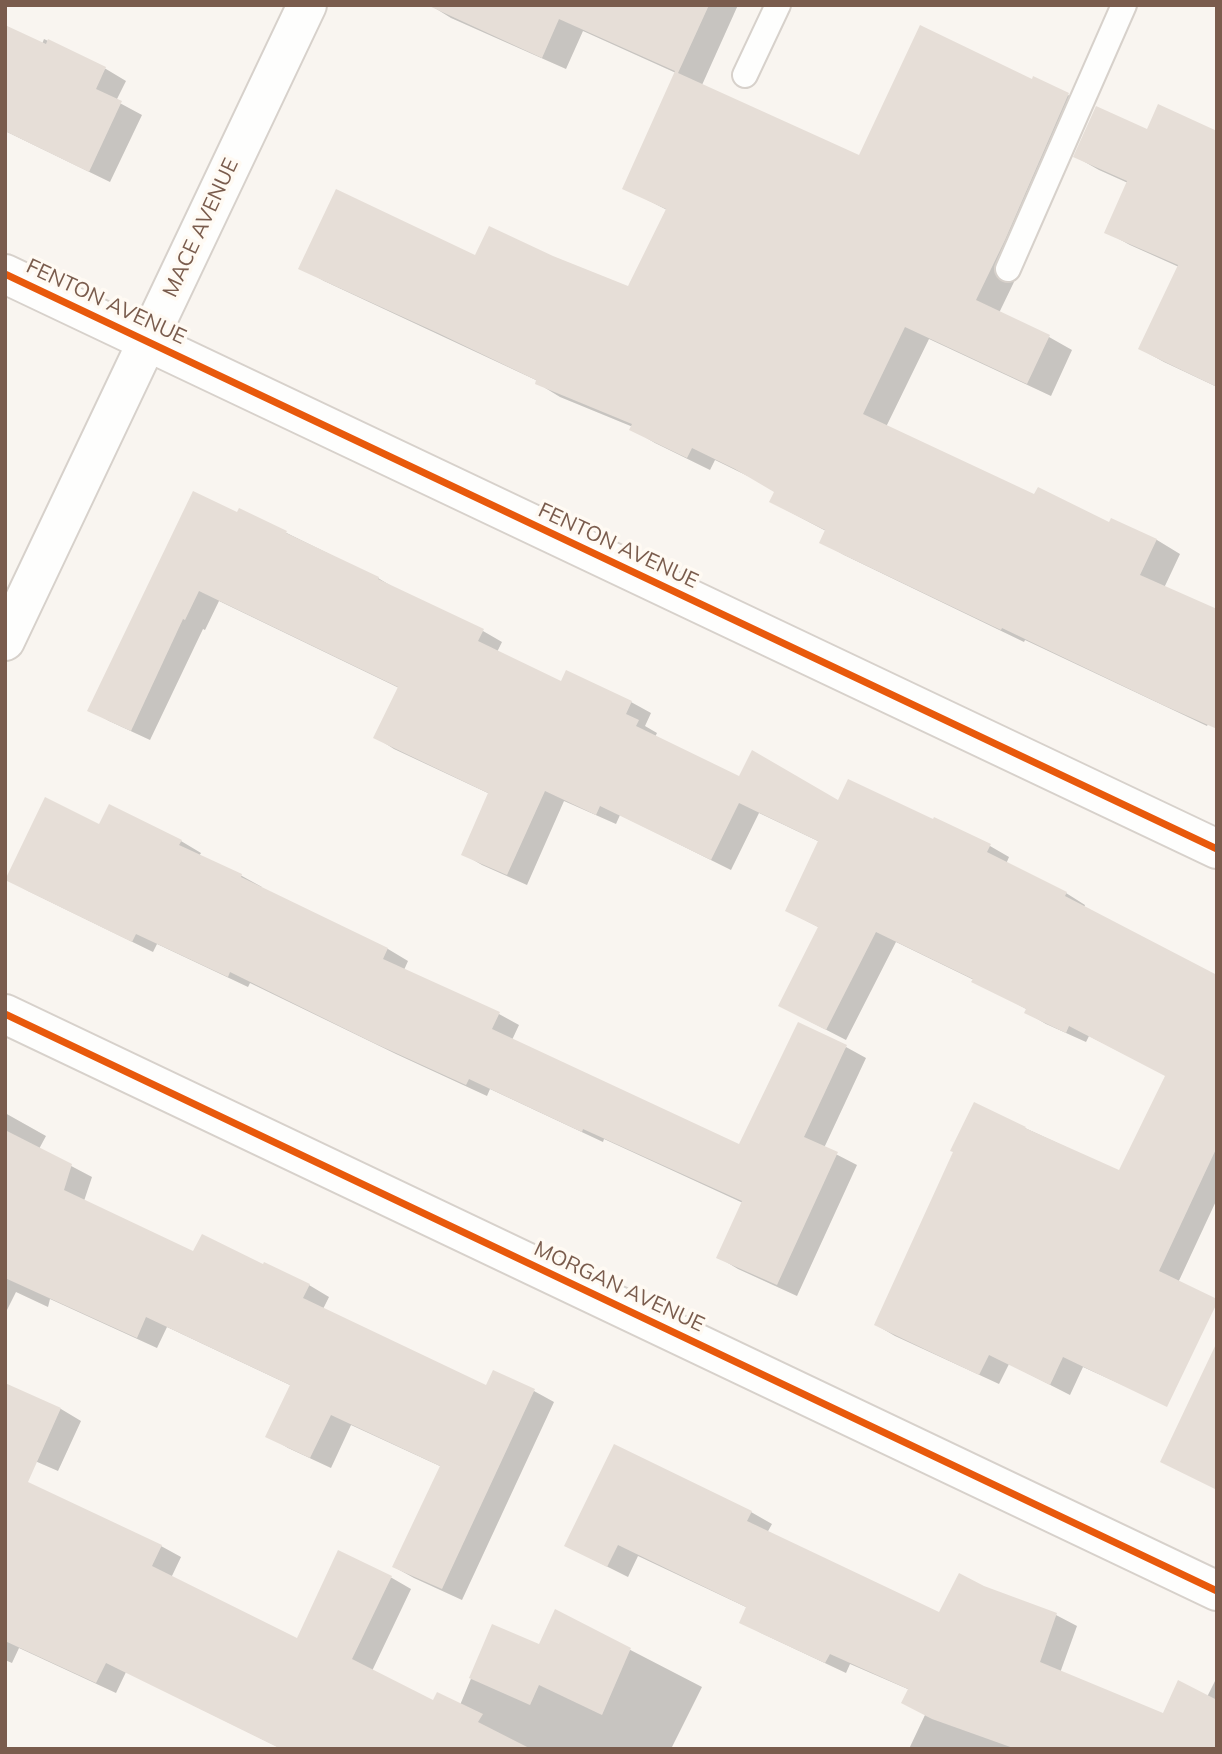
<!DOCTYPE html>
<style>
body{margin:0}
#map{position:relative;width:1222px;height:1754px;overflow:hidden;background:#f9f5f0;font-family:Mulish,sans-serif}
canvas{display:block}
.frame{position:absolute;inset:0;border:7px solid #7a5c4d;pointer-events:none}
</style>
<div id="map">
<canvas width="1222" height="1754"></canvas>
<div class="frame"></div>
</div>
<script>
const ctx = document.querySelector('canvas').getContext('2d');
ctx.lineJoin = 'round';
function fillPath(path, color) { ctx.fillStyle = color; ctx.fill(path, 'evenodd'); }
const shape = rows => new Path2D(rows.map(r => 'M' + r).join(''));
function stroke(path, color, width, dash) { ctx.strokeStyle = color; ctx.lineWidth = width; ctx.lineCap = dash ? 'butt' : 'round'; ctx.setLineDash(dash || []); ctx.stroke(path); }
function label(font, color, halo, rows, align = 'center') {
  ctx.font = font + ' Mulish,sans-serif'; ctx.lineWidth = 7; ctx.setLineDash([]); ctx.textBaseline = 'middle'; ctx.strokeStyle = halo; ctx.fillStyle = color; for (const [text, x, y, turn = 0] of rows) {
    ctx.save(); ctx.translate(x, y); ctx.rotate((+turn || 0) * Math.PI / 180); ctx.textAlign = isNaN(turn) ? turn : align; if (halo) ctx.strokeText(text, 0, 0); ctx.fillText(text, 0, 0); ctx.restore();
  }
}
fillPath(shape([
 [430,5,738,5,702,85,860,157,1033,81,1068,95,1091,108,1028,253,999,313,1049,337,1072,350,1051,396,929,339,886,427,1035,497,1110,524,1112,520,1157,540,1180,554,1164,588,1217,706,1207,726,1025,640,1024,642,844,555,821,542,826,531,771,502,777,491,760,482,715,460,710,470,655,443,631,429,633,427,560,397,537,383,538,381,324,281,301,268,476,257,628,288,667,210,624,188,676,73,583,31,566,69,451,18],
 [5,27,42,44,44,39,106,69,126,81,116,101,142,115,110,182,5,131],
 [1147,131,1217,133,1217,387,1164,362,1140,349,1179,267,1130,245,1106,232,1128,183,1099,170,1076,157],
 [240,510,378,578,398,590,483,631,502,642,497,652,562,683,631,702,651,713,645,726,657,733,655,737,740,778,839,802,990,846,1009,857,1006,864,1066,893,1085,905,1084,908,1217,977,1217,1199,1129,1388,1083,1367,1070,1395,1009,1364,999,1384,895,1336,876,1325,1025,1128,1120,1172,1167,1076,1089,1036,1086,1042,1046,1024,1027,1013,1028,1010,974,980,896,942,846,1040,780,1006,820,928,787,911,820,842,759,813,731,870,620,815,616,824,564,801,527,885,482,865,463,854,490,794,394,749,375,737,399,688,219,601,205,630,203,629,150,740,109,721,89,710],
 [100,826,181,841,201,853,199,856,242,876,262,887,261,889,388,949,408,961,404,970,499,1014,519,1025,512,1040,740,1146,846,1047,866,1058,824,1148,857,1165,797,1296,738,1269,718,1257,743,1203,604,1139,603,1142,490,1089,487,1096,396,1054,250,983,248,987,157,944,153,952,28,891,8,880],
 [5,1113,46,1136,39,1149,92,1177,84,1201,194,1254,264,1267,309,1285,329,1297,323,1309,487,1388,494,1372,534,1391,554,1402,462,1600,414,1578,394,1567,442,1467,351,1425,331,1468,288,1448,268,1436,292,1386,167,1327,157,1348,50,1299,48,1307,16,1292,5,1314],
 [5,1385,61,1409,81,1421,58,1471,5,1448],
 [614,1446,751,1512,772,1524,767,1533,940,1615,983,1588,1056,1615,1077,1626,1060,1673,1163,1715,1207,1697,1217,1677,1217,1749,909,1749,925,1715,910,1690,850,1664,846,1673,761,1633,741,1622,748,1608,638,1556,628,1577,566,1546],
 [5,1494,161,1546,181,1557,171,1578,298,1640,339,1553,392,1578,411,1589,372,1671,434,1702,460,1705,493,1626,540,1646,555,1611,702,1687,671,1749,282,1749,126,1672,116,1693,19,1648,12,1663,5,1660]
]), '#0003');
fillPath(shape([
 [427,5,709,5,678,73,859,155,920,25,1032,79,1033,76,1069,93,1005,240,976,300,1050,335,1027,384,905,327,863,414,1034,494,1038,487,1109,522,1111,518,1157,539,1140,575,1217,609,1217,729,1163,705,1002,628,1001,630,819,543,825,530,769,502,774,492,735,469,692,448,687,458,629,430,632,424,535,384,536,380,438,333,298,269,336,189,475,255,489,226,553,256,628,286,666,209,622,189,675,71,559,19,542,58],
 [5,25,46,44,48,39,106,67,96,89,122,101,89,172,5,131],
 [1158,104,1217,131,1217,387,1138,349,1178,265,1104,233,1127,181,1073,157,1096,106,1147,129],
 [193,491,237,512,239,508,287,531,286,533,379,577,378,579,484,629,478,641,561,681,566,670,632,701,626,714,639,720,636,726,739,776,752,750,838,800,848,779,933,819,934,817,991,844,987,852,1067,892,1065,896,1217,975,1217,1147,1159,1271,1217,1299,1217,1303,1167,1407,1063,1357,1050,1385,989,1355,979,1375,874,1325,953,1152,950,1151,974,1102,1026,1127,1025,1128,1119,1170,1165,1076,1069,1026,1066,1033,1024,1013,1026,1009,971,982,973,979,876,932,826,1030,778,1006,818,927,785,911,818,841,739,803,711,860,600,806,596,815,545,791,507,875,461,855,488,793,373,738,398,687,199,591,185,620,183,619,131,731,87,711],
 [45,797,99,824,109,804,182,840,179,845,242,874,241,877,388,948,383,959,500,1012,492,1029,739,1144,798,1022,847,1045,804,1137,838,1152,777,1285,716,1258,742,1201,583,1129,582,1132,469,1079,466,1085,374,1043,230,972,228,977,136,934,132,942,5,880],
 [5,1130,72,1164,64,1190,193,1251,202,1234,263,1264,264,1262,310,1284,303,1298,486,1385,493,1370,535,1389,442,1589,392,1567,440,1466,331,1415,310,1458,265,1437,290,1385,146,1317,137,1338,5,1278],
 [1217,1342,1217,1490,1160,1462],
 [5,1383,61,1408,28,1482,162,1545,152,1566,297,1638,338,1550,392,1576,352,1659,433,1700,437,1692,483,1714,478,1722,531,1749,281,1749,106,1663,96,1683,5,1641],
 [614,1444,752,1511,747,1521,939,1612,959,1573,984,1586,1057,1613,1040,1662,1163,1713,1178,1680,1217,1700,1217,1749,1016,1749,932,1719,901,1703,908,1689,830,1654,825,1663,739,1623,746,1607,618,1545,607,1567,564,1546],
 [555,1609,631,1648,602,1715,539,1685,530,1705,469,1678,492,1624,539,1644]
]), '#e6ded7');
const lane = shape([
 [745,75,778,5],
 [1008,269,1124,5]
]);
const street = shape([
 [5,274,1217,849],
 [5,641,307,5],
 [5,1014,1217,1591]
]);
stroke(lane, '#d7d1cb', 28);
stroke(street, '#d7d1cb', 42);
stroke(lane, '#fefefd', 24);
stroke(street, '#fefefd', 38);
stroke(shape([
 [5,274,1217,849],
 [5,1014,1217,1591]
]), '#e8590c', 7);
label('21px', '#7a5c4d', '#fffaf3', [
 ["MACE AVENUE",201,228,-65],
 ["FENTON AVENUE",106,302,25],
 ["FENTON AVENUE",618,546,25],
 ["MORGAN AVENUE",619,1287,25]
]);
</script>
